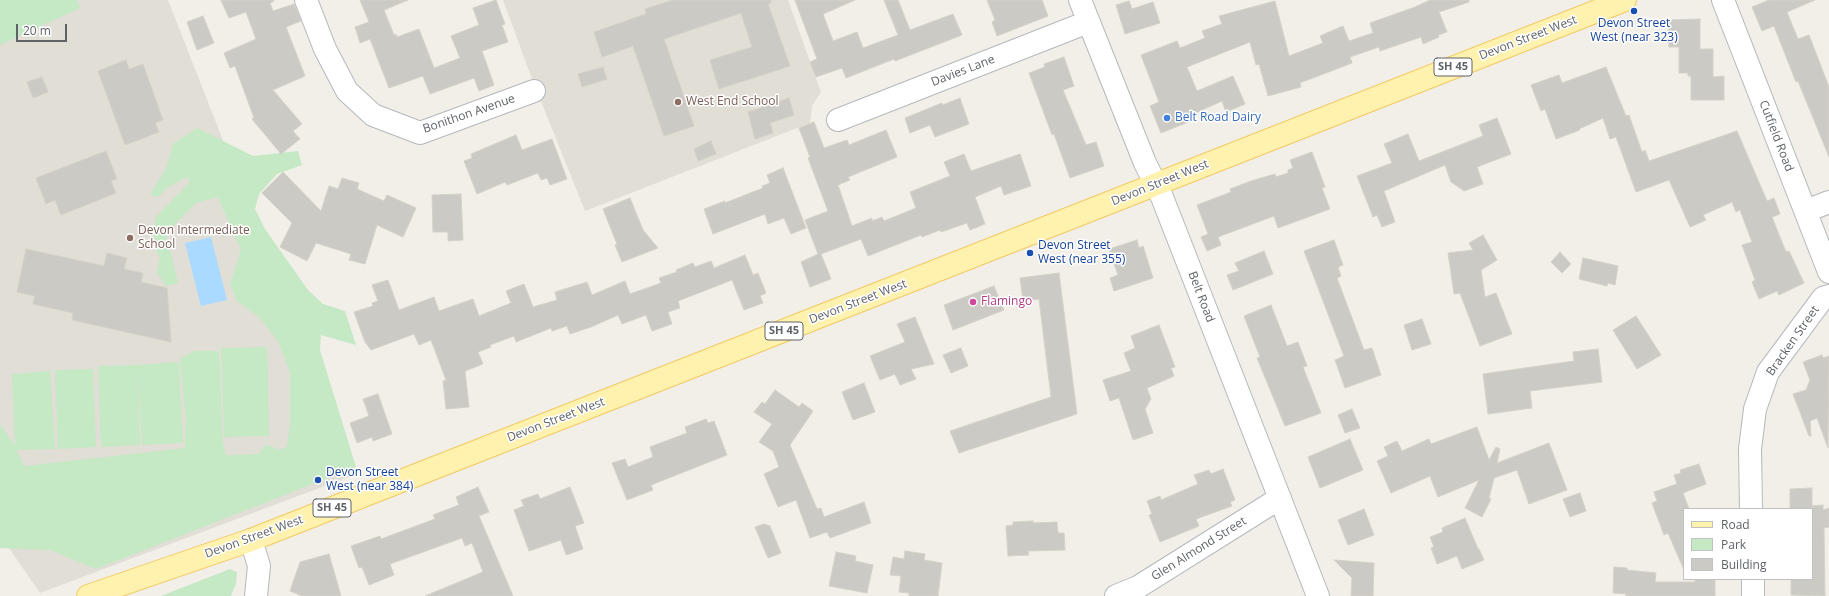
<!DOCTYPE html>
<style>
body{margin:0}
#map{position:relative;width:1829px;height:596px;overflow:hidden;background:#f1efe8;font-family:"Open Sans",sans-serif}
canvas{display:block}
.legend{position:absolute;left:1683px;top:508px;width:130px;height:72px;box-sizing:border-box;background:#fff;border:1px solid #bfc1c3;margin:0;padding:5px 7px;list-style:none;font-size:12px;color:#5f6368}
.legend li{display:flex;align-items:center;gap:8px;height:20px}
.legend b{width:20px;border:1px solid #bfc1c3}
.scale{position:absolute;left:16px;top:24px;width:51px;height:18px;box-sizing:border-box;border:2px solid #5f6368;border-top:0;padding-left:5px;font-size:12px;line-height:14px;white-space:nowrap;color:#5f6368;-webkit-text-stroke:3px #fff;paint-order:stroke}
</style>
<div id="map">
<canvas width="1829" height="596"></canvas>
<ul class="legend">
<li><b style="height:5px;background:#fff2af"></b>Road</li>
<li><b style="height:11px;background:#c5e8c5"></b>Park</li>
<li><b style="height:11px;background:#cccac5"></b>Building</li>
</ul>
<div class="scale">20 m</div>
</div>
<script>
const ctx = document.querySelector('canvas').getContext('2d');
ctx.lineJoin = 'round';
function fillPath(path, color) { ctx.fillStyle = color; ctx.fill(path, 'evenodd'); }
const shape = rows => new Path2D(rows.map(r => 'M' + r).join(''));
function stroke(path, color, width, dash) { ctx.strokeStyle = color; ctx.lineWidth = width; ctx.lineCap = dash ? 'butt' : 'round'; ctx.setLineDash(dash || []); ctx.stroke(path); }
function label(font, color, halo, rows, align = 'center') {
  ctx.font = font + ' "Open Sans",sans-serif'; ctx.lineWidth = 3; ctx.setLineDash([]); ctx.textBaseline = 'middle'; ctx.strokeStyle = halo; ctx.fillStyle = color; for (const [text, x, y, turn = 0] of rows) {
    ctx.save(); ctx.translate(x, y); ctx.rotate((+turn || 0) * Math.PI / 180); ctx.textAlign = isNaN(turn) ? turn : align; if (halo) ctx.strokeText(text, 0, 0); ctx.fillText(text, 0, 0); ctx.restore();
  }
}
fillPath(shape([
 [0,0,168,0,354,475,40,593,0,535],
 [503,0,788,0,821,92,812,106,810,123,585,211,532,79]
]), '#e1ded6');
fillPath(shape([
 [0,0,77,0,80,8,0,45],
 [197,128,253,156,298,151,302,165,277,174,259,194,255,209,265,229,308,290,323,304,345,311,356,345,321,335,320,350,356,467,96,569,50,550,0,548,0,424,15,446,12,374,50,371,55,449,16,450,24,466,185,448,186,420,180,359,194,351,219,351,223,445,226,455,259,454,266,444,279,450,287,447,290,424,290,373,279,343,259,317,237,301,230,284,241,250,218,197,196,203,166,233,178,283,166,286,157,272,160,257,152,243,156,217,190,182,187,177,168,187,158,197,150,194,166,169,173,144],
 [267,347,269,436,224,437,221,348],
 [179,362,183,443,142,445,137,365],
 [137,365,140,445,101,447,98,366],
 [93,369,96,447,58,449,55,370],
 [230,569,237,572,236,584,231,596,161,596]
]), '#c5e8c5');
fillPath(shape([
 [211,237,227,300,201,306,185,243]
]), '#aadaff');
const building = shape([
 [221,0,274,0,274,1,270,3,273,11,294,4,301,21,286,27,305,76,273,90,302,124,293,131,300,139,281,154,252,119,254,118,235,66,230,68,224,53,256,39,246,12,229,18,221,0],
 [360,0,408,0,384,10,394,35,396,34,397,37,419,29,434,68,460,58,451,36,479,25,473,8,496,0,505,24,502,25,508,42,482,51,494,85,479,91,474,78,430,94,423,76,389,88,370,39,360,43,355,27,369,22,360,0],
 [673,0,771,0,771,3,768,4,790,66,719,89,710,60,752,47,741,13,664,39,694,126,664,136,633,46,602,57,594,32,646,14,645,9,673,0],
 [795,0,855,0,823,14,833,41,857,32,863,48,898,35,884,0,898,0,910,30,953,14,962,35,895,61,894,59,846,78,842,68,816,77,810,62,817,59,795,0],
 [987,0,1042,0,1048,16,997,36,992,22,995,20,987,0],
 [1430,0,1469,0,1469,2,1439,12,1447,32,1438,35,1439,37,1423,44,1421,37,1380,51,1379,47,1350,57,1352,63,1300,83,1301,87,1268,96,1259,64,1256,65,1250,42,1187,67,1197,91,1233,76,1245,104,1226,112,1222,101,1189,116,1191,121,1161,133,1150,106,1159,102,1141,55,1177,41,1180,48,1205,38,1202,31,1222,24,1219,16,1275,1,1289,56,1323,43,1320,36,1343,26,1349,41,1373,33,1370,23,1415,7,1430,0],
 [1769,0,1815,0,1787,12,1798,39,1809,35,1829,87,1829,157,1798,81,1796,82,1774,26,1762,31,1752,7,1769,0],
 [1129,1,1132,9,1153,2,1160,23,1125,34,1116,5,1129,1],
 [203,16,214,43,197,50,187,22,203,16],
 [1700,19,1700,49,1713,49,1713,77,1724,76,1724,100,1691,100,1691,76,1688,76,1688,73,1679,73,1679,47,1669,47,1668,20,1700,19],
 [1064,57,1074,86,1063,90,1086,145,1096,142,1104,166,1070,178,1054,134,1052,135,1029,73,1045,67,1044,64,1064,57],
 [126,60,129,69,143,64,163,120,155,123,159,132,125,145,98,71,126,60],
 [603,67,607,79,582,87,578,74,603,67],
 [1606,67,1626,116,1629,115,1642,152,1645,150,1649,161,1737,131,1767,201,1774,198,1780,214,1772,217,1786,252,1789,251,1804,283,1779,295,1777,291,1759,299,1752,282,1755,280,1742,245,1752,242,1740,210,1736,212,1732,202,1703,215,1706,220,1690,227,1669,180,1636,192,1616,137,1610,139,1603,118,1579,129,1580,130,1556,139,1545,109,1541,111,1531,85,1559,75,1562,83,1606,67],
 [42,77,48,92,33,98,27,82,42,77],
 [789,98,794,115,770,123,773,133,755,139,748,112,789,98],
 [960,98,969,124,935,137,930,125,910,133,905,118,942,103,943,105,960,98],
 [1497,118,1511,154,1477,167,1483,184,1464,191,1451,182,1445,165,1384,191,1395,222,1382,227,1377,215,1373,217,1357,176,1392,163,1384,144,1408,134,1419,161,1483,136,1479,125,1497,118],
 [814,122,824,148,847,140,849,145,886,130,897,157,848,177,850,180,838,185,852,226,872,218,872,221,882,217,884,221,916,208,910,192,950,176,944,162,964,154,971,171,1020,154,1031,186,1004,195,1001,186,975,197,985,224,970,230,967,223,941,232,940,230,922,237,921,235,868,256,861,239,821,254,831,279,810,287,801,262,818,254,805,220,828,211,808,158,810,157,799,128,814,122],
 [516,135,522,150,552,139,567,179,550,185,547,178,541,180,538,173,507,185,505,182,477,194,464,161,472,158,471,154,516,135],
 [711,141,716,154,698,161,694,149,711,141],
 [106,151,117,179,111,181,116,193,61,215,55,200,46,204,36,178,106,151],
 [1312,152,1325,187,1322,188,1330,209,1278,228,1274,216,1218,237,1221,245,1207,251,1201,237,1208,234,1197,205,1231,192,1230,189,1251,181,1275,174,1276,177,1288,173,1288,170,1293,168,1290,160,1312,152],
 [783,168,806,228,791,234,784,218,768,224,765,214,713,234,704,209,725,201,725,203,763,188,762,186,770,183,767,175,783,168],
 [283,172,321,211,329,186,338,189,342,178,359,183,357,189,384,201,387,195,416,208,403,237,377,225,365,264,349,260,351,254,316,243,307,261,280,247,292,223,262,193,283,172],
 [461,194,463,240,448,241,448,232,433,232,432,195,461,194],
 [630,198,643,230,658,248,622,262,615,245,617,244,603,209,630,198],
 [1483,235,1497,260,1481,270,1485,297,1496,293,1512,334,1480,346,1460,293,1454,294,1448,253,1473,250,1469,243,1483,235],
 [1137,240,1139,248,1143,246,1153,278,1114,291,1110,278,1118,275,1109,249,1137,240],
 [1334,240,1343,265,1338,267,1341,276,1337,278,1364,350,1372,348,1381,375,1345,388,1335,360,1344,356,1304,251,1334,240],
 [26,249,104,266,107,253,127,258,124,269,143,273,141,282,167,288,171,342,72,320,73,313,33,304,35,296,17,292,26,249],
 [1264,251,1273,274,1233,290,1227,275,1239,271,1235,263,1264,251],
 [1560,252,1571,264,1562,273,1551,262,1560,252],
 [745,255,753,275,758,273,766,293,760,296,763,303,744,310,732,280,678,301,680,308,668,312,672,324,652,331,646,315,622,324,618,315,591,327,570,334,567,326,552,331,551,328,516,342,514,336,490,345,491,347,478,352,483,364,465,371,469,407,446,409,443,381,446,380,431,340,419,345,414,334,371,350,365,342,354,312,373,306,372,303,378,301,372,285,388,280,399,310,434,297,439,311,473,299,479,316,511,303,506,291,524,284,533,307,557,300,555,292,587,282,592,295,625,281,630,294,661,283,659,278,677,272,676,270,693,263,695,267,711,261,714,268,745,255],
 [1583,258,1618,266,1615,285,1608,283,1607,286,1579,279,1583,258],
 [1059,273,1077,414,959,453,950,431,1051,397,1039,299,1023,301,1020,278,1059,273],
 [994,286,1004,310,953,330,944,305,994,286],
 [1271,305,1287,346,1298,342,1307,366,1303,367,1321,413,1285,426,1257,358,1260,357,1244,316,1271,305],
 [1636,316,1661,355,1637,369,1613,330,1636,316],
 [915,317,934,364,911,369,916,379,900,385,895,374,880,380,870,356,905,342,897,324,915,317],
 [1422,319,1431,344,1412,350,1404,325,1422,319],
 [1159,325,1175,367,1171,368,1174,376,1147,388,1151,399,1145,409,1153,433,1133,440,1119,398,1110,401,1103,380,1131,371,1124,353,1135,348,1131,336,1159,325],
 [961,348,968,366,951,373,943,355,961,348],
 [1598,349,1602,382,1530,391,1532,408,1488,414,1483,374,1574,361,1573,352,1598,349],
 [1822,355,1823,358,1829,356,1828,448,1817,418,1810,421,1811,436,1809,436,1793,394,1806,390,1810,380,1803,362,1822,355],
 [864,383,875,412,853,420,842,392,864,383],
 [775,390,799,407,802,403,813,411,790,445,817,509,821,508,824,517,864,502,871,523,830,538,827,532,810,538,796,500,778,507,764,474,779,467,773,451,759,442,772,424,754,412,762,402,765,404,775,390],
 [378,394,392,434,373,441,372,437,357,443,350,423,369,416,363,399,378,394],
 [1352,409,1360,428,1345,433,1338,415,1352,409],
 [706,419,708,423,714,421,727,455,651,485,653,490,627,500,612,463,625,459,628,467,653,457,650,447,687,433,685,427,706,419],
 [1477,427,1489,460,1496,447,1500,449,1497,463,1549,443,1567,490,1529,504,1517,470,1494,478,1489,498,1491,499,1482,517,1465,508,1479,480,1438,497,1430,476,1391,493,1377,461,1388,456,1384,447,1397,441,1402,451,1429,439,1431,444,1477,427],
 [1350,439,1363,470,1320,488,1308,457,1350,439],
 [1699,464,1706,484,1683,493,1689,509,1684,509,1684,570,1668,533,1664,535,1652,503,1657,501,1654,492,1677,484,1674,475,1681,473,1680,470,1699,464],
 [1223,469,1235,500,1230,502,1232,506,1196,519,1199,526,1160,542,1149,515,1152,514,1147,501,1160,496,1161,500,1198,484,1194,475,1209,470,1211,474,1223,469],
 [478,487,489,512,479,516,513,596,425,596,483,572,472,543,465,546,462,538,390,564,394,575,369,585,362,567,359,568,351,546,380,536,381,539,435,519,433,515,459,505,456,497,478,487],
 [570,487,584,523,575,526,583,549,566,555,561,540,529,551,514,510,524,506,521,500,538,494,540,499,570,487],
 [1812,488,1812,509,1790,509,1790,489,1812,488],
 [1580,493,1586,511,1570,517,1563,499,1580,493],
 [1823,505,1823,510,1829,508,1829,527,1824,528,1825,596,1791,595,1791,579,1812,579,1812,506,1823,505],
 [1364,509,1374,535,1348,545,1338,520,1364,509],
 [1465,518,1478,549,1479,549,1484,560,1462,569,1457,556,1437,564,1431,548,1434,547,1430,537,1443,532,1442,528,1465,518],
 [1033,521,1033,523,1057,522,1058,533,1064,533,1065,550,1028,551,1029,555,1008,556,1006,526,1013,525,1013,522,1033,521],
 [764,524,770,526,781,553,768,558,755,527,764,524],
 [905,551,925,554,924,560,942,563,938,596,909,596,909,593,899,592,901,576,890,575,893,557,904,559,905,551],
 [836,552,856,556,855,561,873,565,867,593,829,586,836,552],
 [329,554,341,596,302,596,290,591,300,562,329,554],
 [1334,560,1374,563,1373,596,1351,596,1352,578,1334,560],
 [1614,567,1627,568,1627,570,1656,573,1655,582,1695,582,1695,579,1715,579,1715,596,1626,596,1626,594,1613,593,1614,567]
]);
fillPath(building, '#cccac5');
stroke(building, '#d6d1c6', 1);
const minor = shape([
 [306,0,325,49,347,91,373,115,420,133,534,91],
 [1080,0,1145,163,1162,197,1318,596],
 [1723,0,1829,272],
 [838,120,1088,22],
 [1806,211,1829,202],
 [1751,509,1750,449,1755,409,1768,372,1823,298,1829,296],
 [251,540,259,566,256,596],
 [1753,579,1753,596],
 [1116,596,1138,587,1280,498]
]);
const major = shape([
 [88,596,251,540,1625,0]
]);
stroke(minor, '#b5b8bc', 24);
stroke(major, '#f2c960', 24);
stroke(minor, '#fff', 22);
stroke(major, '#fff2af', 22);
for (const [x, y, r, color] of [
 [1634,11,4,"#1a4fb4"],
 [678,102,4,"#8d6e63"],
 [1167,118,4,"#3f7fe0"],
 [130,238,4,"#8d6e63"],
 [1030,253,4,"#1a4fb4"],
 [973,302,4,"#d1479c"],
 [318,480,4,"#1a4fb4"]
]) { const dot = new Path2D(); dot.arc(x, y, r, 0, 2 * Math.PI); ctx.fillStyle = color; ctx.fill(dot); stroke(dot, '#fff', 1.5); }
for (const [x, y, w] of [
 [1453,67,38],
 [784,331,38],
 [332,508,38]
]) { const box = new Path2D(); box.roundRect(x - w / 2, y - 9, w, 18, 3); ctx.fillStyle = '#fff'; ctx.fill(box); stroke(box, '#5f6368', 1); }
label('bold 11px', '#5f6368', null, [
 ["SH 45",1453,67],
 ["SH 45",784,331],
 ["SH 45",332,508]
]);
label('12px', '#164399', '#fff', [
 ["Devon Street",1634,24,"center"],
 ["West (near 323)",1634,38,"center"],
 ["Devon Street",1038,246],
 ["West (near 355)",1038,260],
 ["Devon Street",326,473],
 ["West (near 384)",326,487]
], 'left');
label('12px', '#5f6368', '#fff', [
 ["Devon Street West",1528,38,-21],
 ["Davies Lane",963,71,-21],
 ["Bonithon Avenue",469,114,-19],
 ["Cutfield Road",1776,136,69],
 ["Devon Street West",1160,183,-22],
 ["Belt Road",1201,297,69],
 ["Devon Street West",858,302,-21],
 ["Bracken Street",1793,341,-55],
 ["Devon Street West",556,420,-21],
 ["Devon Street West",254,537,-20],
 ["Glen Almond Street",1199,549,-32]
]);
label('12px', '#785e54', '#fff', [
 ["West End School",686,102],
 ["Devon Intermediate",138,231],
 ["School",138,245]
], 'left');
label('12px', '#366cbe', '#fff', [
 ["Belt Road Dairy",1175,118]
], 'left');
label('12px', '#b23c85', '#fff', [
 ["Flamingo",981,302]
], 'left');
</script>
